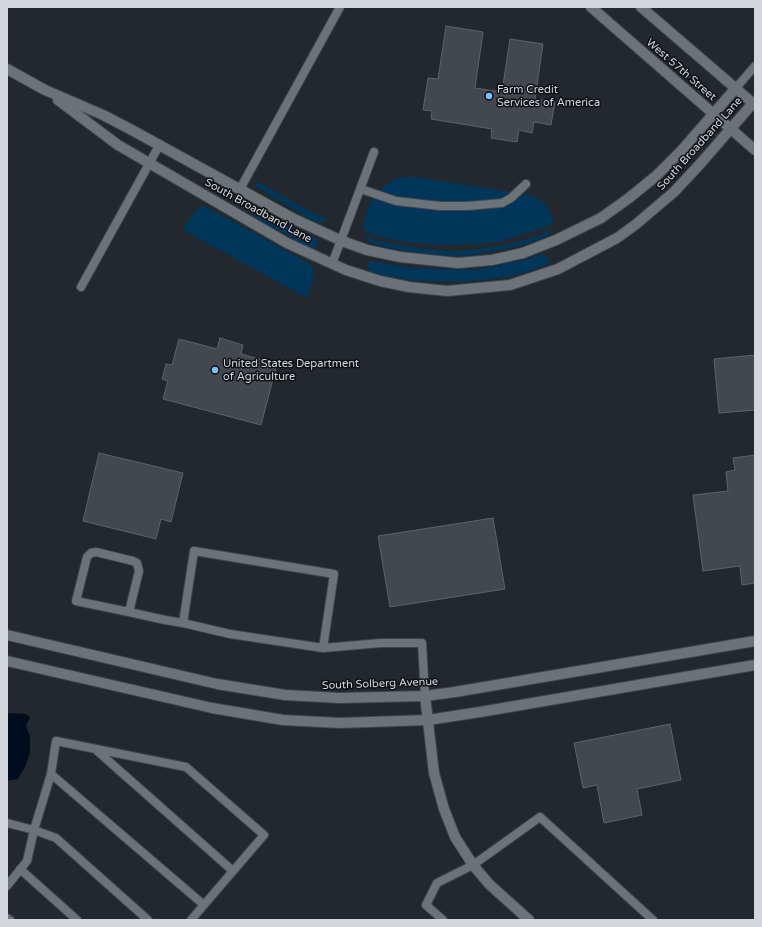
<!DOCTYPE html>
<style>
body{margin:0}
#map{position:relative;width:762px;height:927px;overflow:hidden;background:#22282d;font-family:"Varela Round",sans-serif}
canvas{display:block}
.frame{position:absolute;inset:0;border:8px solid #d3d7db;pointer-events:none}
</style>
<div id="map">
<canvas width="762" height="927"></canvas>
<div class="frame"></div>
</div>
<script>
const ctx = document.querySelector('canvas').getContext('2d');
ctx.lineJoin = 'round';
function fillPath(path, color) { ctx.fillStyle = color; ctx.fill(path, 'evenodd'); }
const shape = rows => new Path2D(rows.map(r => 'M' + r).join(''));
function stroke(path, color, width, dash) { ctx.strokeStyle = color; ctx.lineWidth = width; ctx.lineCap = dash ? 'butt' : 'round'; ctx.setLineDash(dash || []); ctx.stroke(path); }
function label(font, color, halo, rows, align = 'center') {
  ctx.font = font + ' "Varela Round",sans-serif'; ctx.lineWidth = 3; ctx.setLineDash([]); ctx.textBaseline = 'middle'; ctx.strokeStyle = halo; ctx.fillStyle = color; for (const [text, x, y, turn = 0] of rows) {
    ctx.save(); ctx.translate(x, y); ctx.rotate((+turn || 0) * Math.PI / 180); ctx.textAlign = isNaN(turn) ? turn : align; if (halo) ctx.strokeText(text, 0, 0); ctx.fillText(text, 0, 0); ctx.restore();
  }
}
fillPath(shape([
 [404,177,416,177,528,195,539,199,547,206,554,221,549,225,531,232,498,242,471,244,438,245,397,241,373,235,363,229,365,217,370,203,377,192,394,179],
 [256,181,311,212,329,220,320,222,313,221,256,187],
 [203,205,312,265,314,278,307,298,183,230,193,213],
 [251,209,254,209,317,239,317,246,314,248,311,249,252,216,250,213],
 [553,227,549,234,544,238,520,246,472,255,445,256,417,253,391,249,368,242,365,235,371,239,404,246,433,250,460,251,500,246,535,237],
 [543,254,548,258,550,262,546,265,530,271,512,276,473,281,448,282,412,280,376,274,370,272,368,269,368,263,372,261,412,268,474,270,523,260]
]), '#00365a');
fillPath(shape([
 [7,713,26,714,30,717,26,726,30,736,30,752,26,765,18,779,7,781]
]), '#000d1e');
const building = shape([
 [446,26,483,32,475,88,502,92,510,39,543,44,535,99,555,102,551,125,534,122,532,133,519,130,517,142,491,138,492,129,431,119,432,111,423,110,428,78,438,79,446,26],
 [220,338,243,345,241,354,277,364,261,425,163,399,168,381,162,379,166,364,172,365,179,339,217,349,220,338],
 [755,355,755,410,719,413,714,359,755,355],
 [99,453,183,473,171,522,161,519,156,539,83,521,99,453],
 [755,455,755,583,742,585,740,566,703,571,693,495,728,491,726,472,735,470,733,458,755,455],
 [493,518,505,589,390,607,378,536,493,518],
 [670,724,681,780,637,789,642,815,604,823,597,785,583,788,574,743,670,724]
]);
fillPath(building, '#42484e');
stroke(building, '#5c6369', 1);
const lane = shape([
 [735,89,755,66],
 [240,189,340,7],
 [361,189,396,201,440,206,468,206,502,203,511,198,526,184],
 [332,264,374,152],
 [81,287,160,144],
 [129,612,139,571,137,563,133,561,96,552,91,553,87,557,76,601,129,612,165,620,183,623,230,634,323,648,381,643,422,643,425,696],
 [183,623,194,551,334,574,323,648],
 [95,749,233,871],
 [51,774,204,905],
 [7,823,34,830,56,838,148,920],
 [20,869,77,920],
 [7,886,27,861,34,830,51,774,56,741,186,767,264,835,191,920],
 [7,918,10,920],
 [443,920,426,905,437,883,473,865,540,817,653,920]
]);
const street = shape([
 [7,69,45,90,103,115,130,129,292,218,342,241,367,250,400,257,458,263,492,260,523,253,556,240,601,218,629,198,656,176,682,150,735,89],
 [58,100,118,145,287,243,346,270,380,281,409,287,447,291,510,285,558,269,617,238,635,225,674,192,701,163,753,103],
 [425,696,434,773,444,809,455,837,473,865,489,884,529,920]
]);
const secondary = shape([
 [591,7,755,150],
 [641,7,755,105],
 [7,635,217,684,285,695,340,698,425,696,455,692,755,641],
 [7,661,212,708,283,720,340,723,428,720,480,712,755,665]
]);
stroke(lane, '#3f4448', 10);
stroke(street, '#3f4448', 12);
stroke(secondary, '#3f4448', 12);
stroke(lane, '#6b7278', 8);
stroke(street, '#6b7278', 10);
stroke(secondary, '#6b7278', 10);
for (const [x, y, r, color] of [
 [489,96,4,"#79bff8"],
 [215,370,4,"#79bff8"]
]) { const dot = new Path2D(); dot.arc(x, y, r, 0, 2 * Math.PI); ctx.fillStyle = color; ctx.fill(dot); stroke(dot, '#0e1013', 1.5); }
label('11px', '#d3d7db', '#0e1013', [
 ["West 57th Street",681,70,41],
 ["South Broadband Lane",700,144,-48],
 ["South Broadband Lane",258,211,29],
 ["South Solberg Avenue",380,684,-2]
]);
label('11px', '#d3d7db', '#0e1013', [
 ["Farm Credit",497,90],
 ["Services of America",497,103],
 ["United States Department",223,364],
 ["of Agriculture",223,377]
], 'left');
</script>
